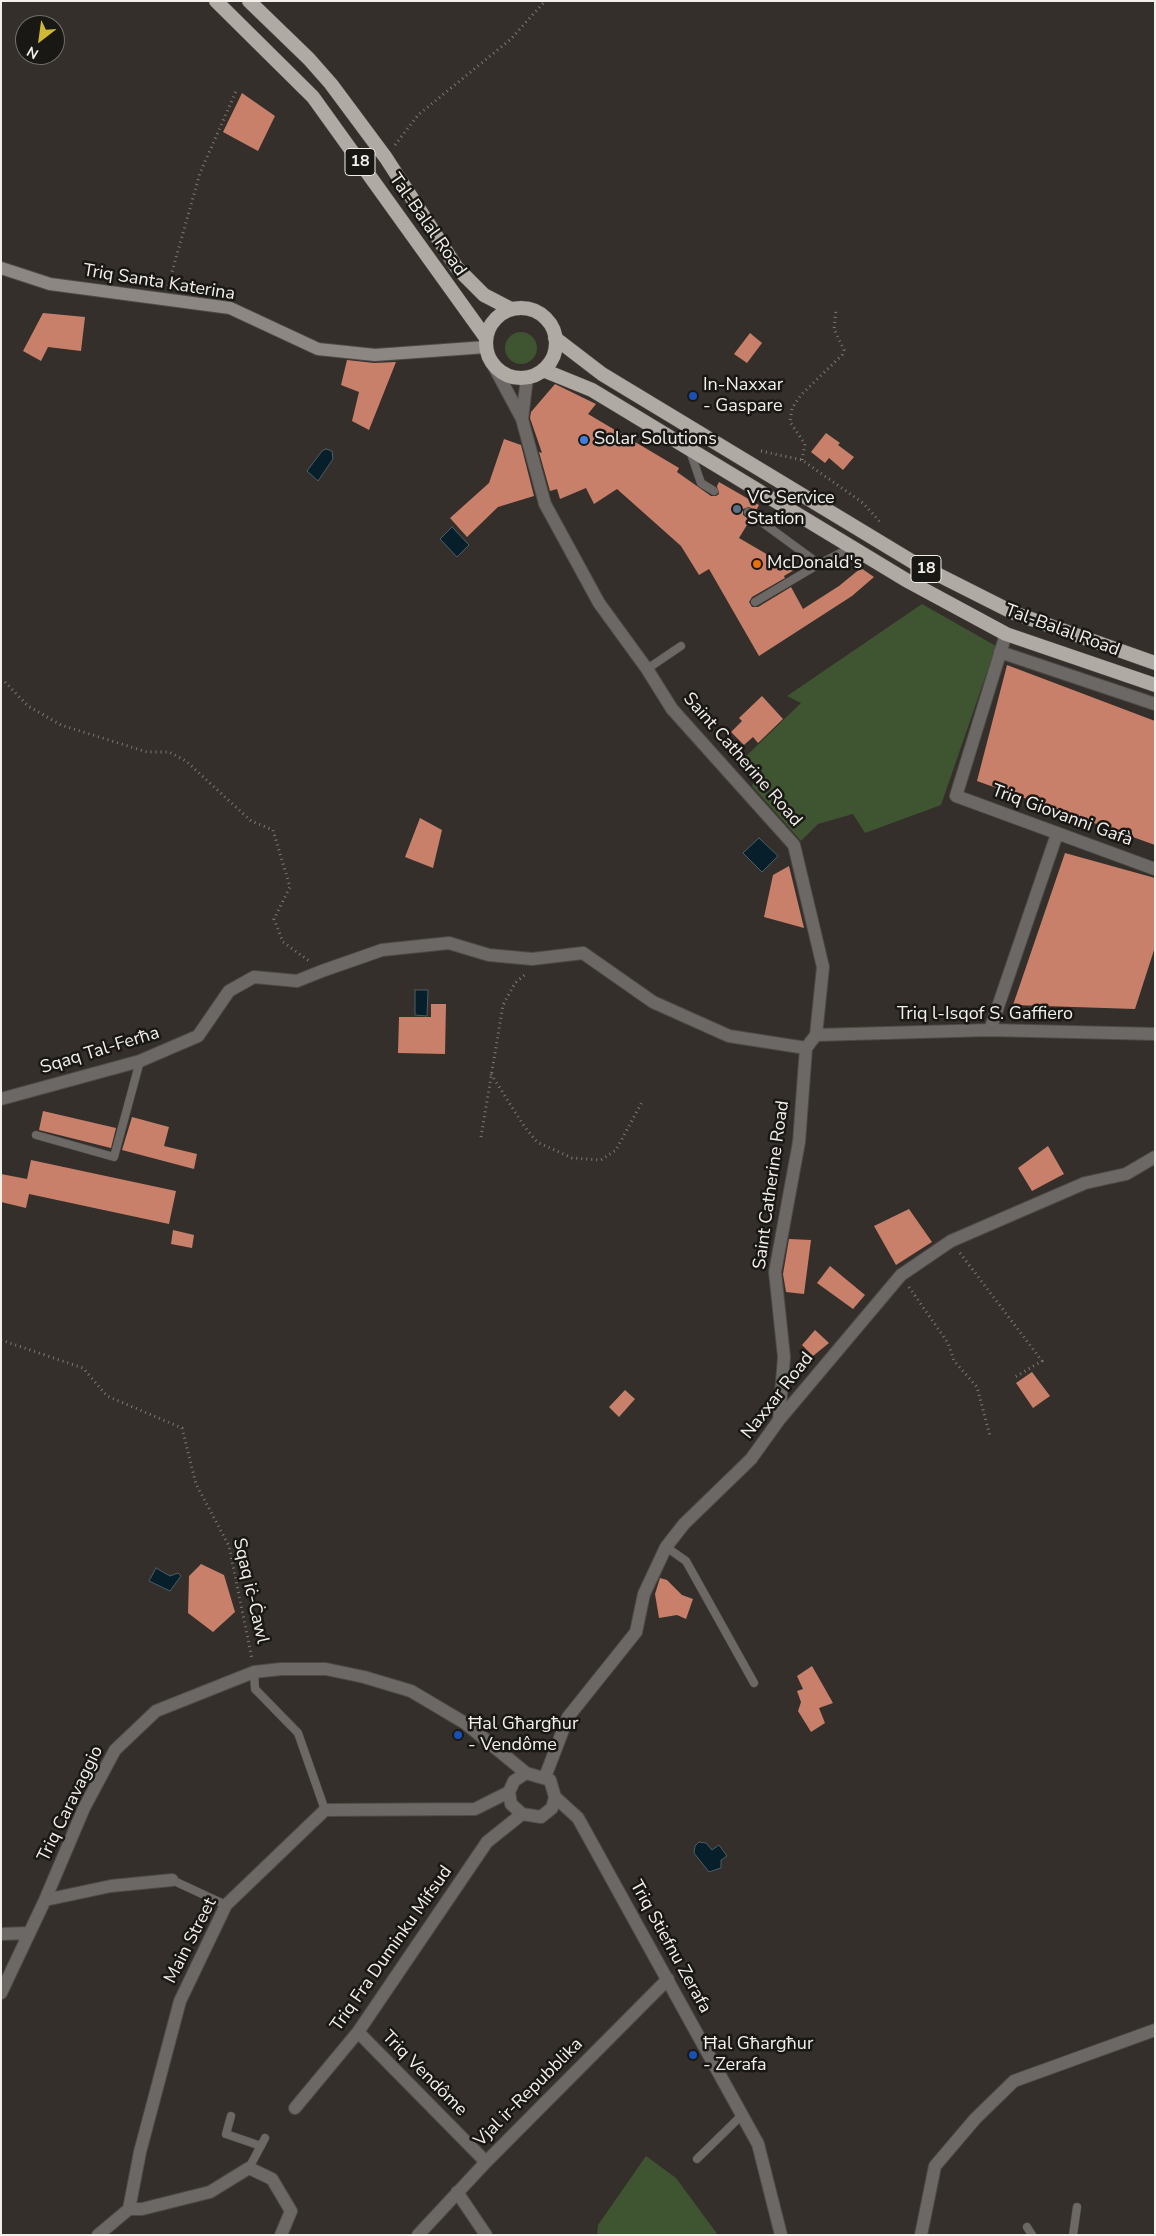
<!DOCTYPE html>
<meta charset="utf-8">
<style>
body{margin:0}
#map{position:relative;width:1156px;height:2236px;overflow:hidden;background:#342f2a;font-family:"Nunito Sans",sans-serif}
canvas{display:block}
.frame{position:absolute;inset:0;border:2px solid #f3f0ec;pointer-events:none}
.north{position:absolute;left:15px;top:15px;width:50px;height:50px;box-sizing:border-box;background:#1a1815;border:1px solid #716e6b;border-radius:50%;rotate:210deg;font-size:14px;font-weight:700;line-height:20px;text-align:center;color:#f3f0ec}
.north::after{content:'';display:block;margin:auto;width:18px;height:22px;background:#d0b837;clip-path:polygon(50% 0,100% 100%,50% 72%,0 100%)}
</style>
<div id="map">
<canvas width="1156" height="2236"></canvas>
<div class="frame"></div>
<div class="north">N</div>
</div>
<script>
const ctx = document.querySelector('canvas').getContext('2d');
ctx.lineJoin = 'round';
function fillPath(path, color) { ctx.fillStyle = color; ctx.fill(path, 'evenodd'); }
const shape = rows => new Path2D(rows.map(r => 'M' + r).join(''));
function stroke(path, color, width, dash) { ctx.strokeStyle = color; ctx.lineWidth = width; ctx.lineCap = dash ? 'butt' : 'round'; ctx.setLineDash(dash || []); ctx.stroke(path); }
function label(font, color, halo, rows, align = 'center') {
  ctx.font = font + ' "Nunito Sans",sans-serif'; ctx.lineWidth = 5; ctx.setLineDash([]); ctx.textBaseline = 'middle'; ctx.strokeStyle = halo; ctx.fillStyle = color; for (const [text, x, y, turn = 0] of rows) {
    ctx.save(); ctx.translate(x, y); ctx.rotate((+turn || 0) * Math.PI / 180); ctx.textAlign = isNaN(turn) ? turn : align; if (halo) ctx.strokeText(text, 0, 0); ctx.fillText(text, 0, 0); ctx.restore();
  }
}
fillPath(shape([
 '505 348a16 16 0 1 1 32 0a16 16 0 1 1-32 0Z',
 [922,604,996,646,941,805,865,833,853,814,818,824,801,841,752,786,756,776,742,760,801,703,787,696],
 [646,2156,676,2178,718,2235,597,2235,598,2225]
]), '#3f5431');
const water = shape([
 [326,449,332,451,333,459,318,481,307,471,322,451,326,449],
 [452,527,469,545,457,557,440,539,452,527],
 [759,838,778,856,762,872,743,853,759,838],
 [415,990,428,990,427,1016,415,1015,415,990],
 [156,1568,170,1576,178,1573,181,1576,170,1591,149,1581,156,1568],
 [699,1842,706,1843,712,1850,719,1845,727,1856,721,1860,721,1868,709,1872,694,1853,695,1846,699,1842]
]);
fillPath(water, '#061f2b');
stroke(water, '#4d5e65', 1);
fillPath(shape([
 [242,93,275,116,258,151,223,132],
 [43,313,85,317,81,351,48,347,41,361,23,351],
 [750,333,762,343,747,363,734,354],
 [347,360,374,363,396,362,369,430,352,421,359,392,341,385],
 [555,384,596,404,588,414,679,468,677,472,711,496,716,496,719,494,717,486,719,482,759,505,756,511,749,507,743,509,743,515,750,520,739,538,794,570,784,576,785,578,752,597,749,602,752,607,758,607,791,587,803,609,839,586,861,568,874,577,852,596,759,656,709,569,699,575,681,546,617,489,594,504,586,488,560,499,557,489,550,491,539,452,542,453,530,418,531,412],
 [826,433,840,443,838,445,854,457,843,470,829,458,825,463,811,452],
 [504,439,521,445,534,496,498,507,467,537,450,518,489,483],
 [1007,665,1155,721,1155,845,977,781],
 [762,696,783,719,758,743,753,737,744,745,731,732,742,721,739,718],
 [420,818,442,830,433,868,405,857],
 [1065,853,1155,878,1155,947,1135,1009,1013,1005],
 [789,866,804,928,764,917,773,875],
 [431,1004,446,1004,445,1054,398,1053,399,1017,431,1017],
 [43,1111,116,1128,111,1148,39,1130],
 [132,1117,169,1127,164,1146,197,1154,194,1169,122,1150],
 [1048,1146,1064,1174,1032,1191,1018,1168],
 [31,1160,176,1191,169,1224,29,1194,26,1208,1,1202,1,1174,27,1179],
 [909,1209,932,1242,896,1265,874,1226],
 [173,1230,194,1235,192,1248,171,1244],
 [789,1239,811,1240,804,1294,786,1292,783,1274],
 [830,1266,865,1295,853,1309,817,1283],
 [815,1330,829,1343,813,1356,802,1345],
 [1032,1372,1050,1396,1033,1408,1016,1383],
 [625,1390,635,1399,619,1417,609,1407],
 [201,1564,224,1575,235,1612,213,1632,188,1613,189,1576],
 [660,1578,667,1580,682,1595,693,1599,686,1619,677,1615,659,1618,655,1594],
 [812,1666,833,1703,819,1708,825,1723,811,1732,798,1711,801,1702,797,1691,803,1689,797,1676]
]), '#c8806a');
const service = shape([
 [690,451,701,483,714,491],
 [748,512,819,564,852,547],
 [755,602,819,564],
 [647,669,681,646],
 [36,1135,114,1157,140,1061],
 [666,1547,686,1561,754,1683],
 [254,1672,255,1689,298,1733,325,1810],
 [172,1880,226,1905],
 [231,2116,226,2134,261,2146],
 [697,2159,743,2114],
 [249,2168,265,2138],
 [1027,2227,1032,2235],
 [1073,2235,1077,2207]
]);
const minor = shape([
 [492,363,522,419,545,504,599,603,647,669,672,709,794,845,823,967,816,1035,806,1048,799,1142,775,1272,784,1357,779,1420],
 [522,419,527,378],
 [1006,634,956,796,1155,869],
 [1000,652,1155,704],
 [990,1030,1057,834],
 [816,1035,990,1030,1155,1034],
 [1,1099,140,1061,198,1036,229,991,254,977,297,981,322,971,382,950,449,943,489,955,532,959,583,953,653,1002,729,1036,806,1048],
 [545,1777,568,1717,636,1632,644,1594,666,1547,684,1524,751,1459,779,1420,901,1275,951,1241,1085,1183,1126,1174,1155,1157],
 [555,1797,578,1818,758,2144,781,2235],
 [45,1900,111,1886,172,1880],
 [1,1934,29,1933],
 [1,1993,45,1900,84,1808,115,1750,156,1711,254,1672,281,1669,326,1669,364,1677,411,1691,465,1723,526,1773,550,1780,555,1797,552,1808,541,1817,522,1814,511,1804,509,1792,514,1781,526,1773],
 [358,2032,486,2162],
 [295,2108,358,2032,487,1842,522,1814],
 [457,2192,486,2235],
 [129,2209,142,2209,210,2192,249,2168,272,2179,291,2211,281,2235],
 [98,2235,129,2209,140,2152,180,2001,226,1905,325,1810,475,1809,509,1792],
 [418,2235,486,2162,668,1979]
]);
const tertiary = shape([
 [921,2235,935,2166,975,2119,1014,2081,1155,2030]
]);
const secondary = shape([
 [1,268,50,284,230,308,318,349,375,355,486,347]
]);
const trunk = shape([
 [216,1,313,97,486,338],
 [249,1,309,59,331,84,386,158,457,268,484,295,511,309],
 '486 343a35 35 0 1 1 70 0a35 35 0 1 1-70 0Z',
 [555,338,602,374,913,562,1014,613,1155,663],
 [543,370,592,390,906,580,1006,634,1155,685]
]);
stroke(service, '#4f4a45', 9);
stroke(minor, '#4f4a45', 14);
stroke(tertiary, '#4f4a45', 14);
stroke(secondary, '#4f4a45', 14);
stroke(trunk, '#4f4a45', 15);
stroke(shape([
 [395,145,418,115,511,39,545,1],
 [168,286,200,173,237,89],
 [761,451,802,460,863,503,881,523],
 [802,460,805,444,790,422,792,408,801,395,842,355,844,350,834,329,836,309],
 [5,682,28,706,61,725,147,752,169,752,186,761,251,821,273,830,290,887,274,919,283,942,309,961],
 [491,1074,524,1126,537,1142,572,1158,601,1160,616,1150,642,1102],
 [481,1137,503,1005,515,983,527,973],
 [960,1253,1042,1361,1015,1377],
 [909,1287,948,1343,954,1361,977,1387,990,1436],
 [1,1340,83,1368,107,1396,182,1428,196,1484,229,1546,252,1659]
]), '#7e7975', 3, [1, 4]);
stroke(service, '#6b6865', 8);
stroke(minor, '#6b6865', 12);
stroke(tertiary, '#6b6865', 12);
stroke(secondary, '#8c8783', 12);
stroke(trunk, '#b0aaa4', 14);
for (const [x, y, r, color] of [
 [693,396,5,"#1a4fb4"],
 [584,440,5,"#3f7fe0"],
 [737,509,5,"#5c6f8a"],
 [757,564,5,"#e8710a"],
 [458,1735,5,"#1a4fb4"],
 [693,2055,5,"#1a4fb4"]
]) { const dot = new Path2D(); dot.arc(x, y, r, 0, 2 * Math.PI); ctx.fillStyle = color; ctx.fill(dot); stroke(dot, '#1a1815', 2); }
for (const [x, y, w] of [
 [360,162,30],
 [926,569,30]
]) { const box = new Path2D(); box.roundRect(x - w / 2, y - 13.5, w, 27, 4); ctx.fillStyle = '#1a1815'; ctx.fill(box); stroke(box, '#f3f0ec', 1); }
label('bold 16px', '#f3f0ec', null, [
 ["18",360,162],
 ["18",926,569]
]);
label('18px', '#f3f0ec', '#1a1815', [
 ["Tal-Balal Road",427,225,55],
 ["Triq Santa Katerina",159,283,9],
 ["Tal-Balal Road",1062,631,20],
 ["Saint Catherine Road",742,760,49],
 ["Triq Giovanni Gafà",1062,816,20],
 ["Triq l-Isqof S. Gaffiero",985,1015],
 ["Sqaq Tal-Ferħa",100,1051,-17],
 ["Saint Catherine Road",772,1185,-82],
 ["Naxxar Road",778,1396,-52],
 ["Sqaq iċ-Ċawl",250,1591,77],
 ["Triq Caravaggio",71,1804,-64],
 ["Main Street",191,1941,-63],
 ["Triq Stiefnu Zerafa",670,1947,61],
 ["Triq Fra Duminku Mifsud",392,1949,-55],
 ["Triq Vendôme",424,2074,45],
 ["Vjal ir-Repubblika",529,2093,-45]
]);
label('18px', '#f3f0ec', '#1a1815', [
 ["In-Naxxar",703,386],
 ["- Gaspare",703,407],
 ["Solar Solutions",594,440],
 ["VC Service",747,499],
 ["Station",747,520],
 ["McDonald's",767,564],
 ["Ħal Għargħur",468,1725],
 ["- Vendôme",468,1746],
 ["Ħal Għargħur",703,2045],
 ["- Zerafa",703,2066]
], 'left');
</script>
